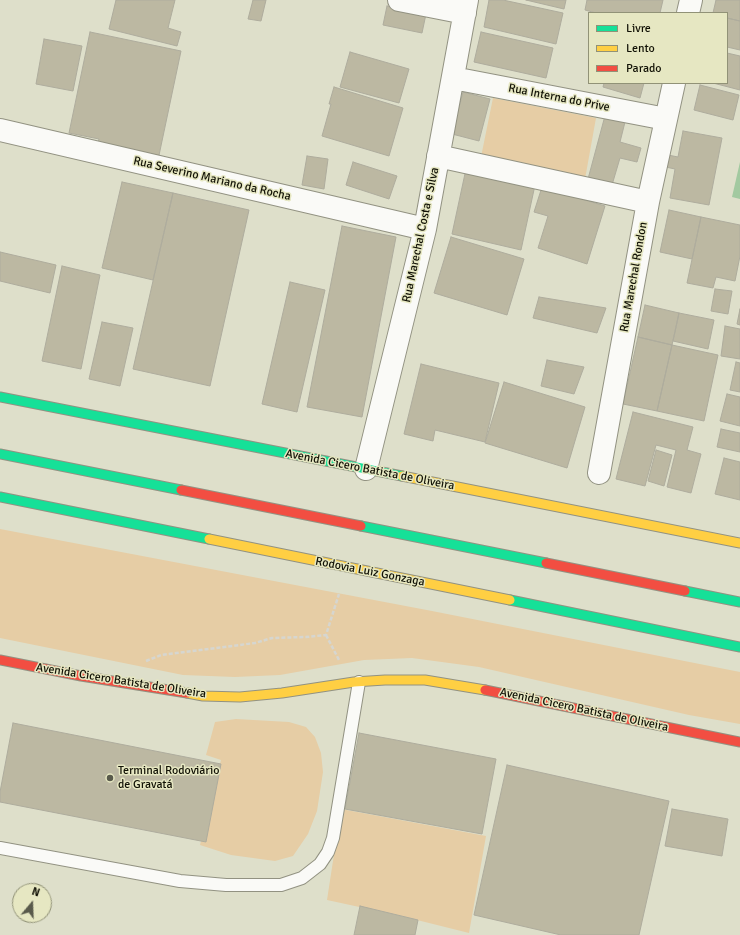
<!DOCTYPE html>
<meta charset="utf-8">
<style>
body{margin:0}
#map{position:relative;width:740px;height:935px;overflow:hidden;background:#dedfca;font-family:Signika,sans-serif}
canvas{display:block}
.legend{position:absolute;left:588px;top:12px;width:140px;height:72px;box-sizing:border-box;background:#e6e7c2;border:1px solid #919277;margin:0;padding:5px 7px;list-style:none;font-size:12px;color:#121206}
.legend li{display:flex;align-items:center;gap:8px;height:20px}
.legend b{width:20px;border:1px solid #919277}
.north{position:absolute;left:12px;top:883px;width:40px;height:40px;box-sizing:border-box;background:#e6e7c2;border:1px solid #919277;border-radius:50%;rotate:19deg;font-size:11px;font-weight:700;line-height:16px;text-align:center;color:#121206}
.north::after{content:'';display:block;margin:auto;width:14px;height:18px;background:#595a4b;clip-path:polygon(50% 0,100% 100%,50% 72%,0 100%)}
</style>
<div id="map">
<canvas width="740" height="935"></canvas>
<ul class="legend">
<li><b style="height:5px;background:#16e098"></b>Livre</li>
<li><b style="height:5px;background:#ffcf43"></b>Lento</li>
<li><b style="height:5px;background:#f24e42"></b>Parado</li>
</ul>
<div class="north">N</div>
</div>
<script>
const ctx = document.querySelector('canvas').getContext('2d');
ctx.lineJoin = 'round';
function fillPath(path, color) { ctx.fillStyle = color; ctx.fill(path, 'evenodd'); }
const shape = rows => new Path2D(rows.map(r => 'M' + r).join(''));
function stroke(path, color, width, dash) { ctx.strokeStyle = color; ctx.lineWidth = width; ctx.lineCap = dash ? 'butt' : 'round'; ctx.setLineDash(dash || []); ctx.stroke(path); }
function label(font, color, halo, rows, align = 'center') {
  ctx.font = font + ' Signika,sans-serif'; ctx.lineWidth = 3; ctx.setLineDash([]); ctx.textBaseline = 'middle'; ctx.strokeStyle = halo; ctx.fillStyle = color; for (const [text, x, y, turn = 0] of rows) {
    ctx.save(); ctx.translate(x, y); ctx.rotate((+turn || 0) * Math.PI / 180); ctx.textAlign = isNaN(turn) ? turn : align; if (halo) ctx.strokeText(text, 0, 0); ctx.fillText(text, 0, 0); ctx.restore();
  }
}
fillPath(shape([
 [493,98,596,118,585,179,481,157],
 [0,529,432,611,740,672,740,724,689,715,479,667,412,658,364,660,280,675,235,677,183,675,0,638],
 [236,719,289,722,306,727,315,737,321,753,323,772,317,811,308,834,293,856,275,861,231,855,200,845,221,760,206,755,215,722],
 [341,809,486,836,469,933,401,916,327,900]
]), '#e6cda5');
fillPath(shape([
 [740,162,740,199,732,197]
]), '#a2c9a0');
const building = shape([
 [116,0,175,0,168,28,181,32,177,46,109,29,116,0],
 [253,0,266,0,261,21,248,19,253,0],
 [489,0,503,0,563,13,556,44,484,27,489,0],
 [526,0,566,0,564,9,526,0],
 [587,0,663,0,660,13,596,13,585,10,587,0],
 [716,0,740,0,740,21,727,18,727,13,713,13,716,0],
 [387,6,426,14,422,33,383,25,387,6],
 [727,18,740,21,740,50,727,47,727,18],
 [90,32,181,51,158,160,97,147,99,139,69,133,90,32],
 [481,32,553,48,546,78,474,62,481,32],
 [44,39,82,46,73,91,36,84,44,39],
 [350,52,409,69,399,103,340,87,350,52],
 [727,53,740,56,740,90,713,83,727,83,727,53],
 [604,83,644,83,640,98,603,87,604,83],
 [700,85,739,95,733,120,694,110,700,85],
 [334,87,403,108,389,156,322,136,331,104,329,104,334,87],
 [463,92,490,99,479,141,452,134,463,92],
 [606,112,626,118,620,142,641,148,637,162,620,158,612,185,588,179,606,112],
 [683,131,722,138,709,205,670,198,675,169,661,166,663,154,678,157,683,131],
 [307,156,328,159,324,189,302,185,307,156],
 [353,162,397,176,389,199,346,185,353,162],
 [466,169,535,185,521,250,452,234,466,169],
 [122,182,173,193,153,280,102,268,122,182],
 [542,187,605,206,587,264,538,248,548,216,534,212,542,187],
 [173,193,249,210,210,386,133,369,173,193],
 [669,210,701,217,692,259,660,252,669,210],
 [701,217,740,225,740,256,735,281,716,277,713,288,687,283,701,217],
 [342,226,396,237,362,417,307,407,342,226],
 [451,237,524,259,507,315,434,293,451,237],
 [0,252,56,265,50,293,0,281,0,252],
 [62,266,100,275,81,369,42,361,62,266],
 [290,282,325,290,297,412,262,404,290,282],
 [715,289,732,291,728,314,711,311,715,289],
 [539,297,606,308,597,333,533,318,539,297],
 [645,305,679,313,672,345,638,337,645,305],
 [740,309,740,325,737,324,740,309],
 [679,313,714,320,708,349,673,341,679,313],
 [102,322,133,328,120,386,89,379,102,322],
 [725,326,740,329,740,359,721,356,725,326],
 [638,337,672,345,657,411,623,404,638,337],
 [672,345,718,355,704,421,657,411,672,345],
 [547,360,584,367,574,394,541,386,547,360],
 [736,362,740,363,740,392,730,390,736,362],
 [421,364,499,383,485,442,435,430,433,441,404,434,421,364],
 [504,382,585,407,567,468,485,443,504,382],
 [727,394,740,397,740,426,720,421,727,394],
 [633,412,693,427,687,450,701,454,691,493,667,487,676,450,656,445,645,486,616,479,633,412],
 [721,429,740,433,740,452,717,447,721,429],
 [656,450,672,455,664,486,648,481,656,450],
 [724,458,740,462,740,500,715,494,724,458],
 [13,723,221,764,206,842,0,802,0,792,13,723],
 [359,733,496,759,482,834,345,809,359,733],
 [507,765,669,801,639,935,561,935,474,915,507,765],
 [672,809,728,819,722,856,665,846,672,809],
 [360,906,418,920,415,935,354,935,360,906]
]);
fillPath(building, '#bcb8a2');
stroke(building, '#aeac9d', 1);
const lane = shape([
 [0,848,180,881,226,885,281,885,302,878,320,864,328,852,333,838,359,682]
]);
const street = shape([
 [399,0,465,13],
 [688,13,691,0],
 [453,78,666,119],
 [0,130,425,229],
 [438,156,648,202],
 [366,469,425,229,467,0],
 [599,473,648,202,674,83]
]);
const fast = shape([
 [0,397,402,476],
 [0,454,181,490],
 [0,497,209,539],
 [361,526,546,563],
 [685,591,740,602],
 [510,600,740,647]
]);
const slow = shape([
 [402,476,740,543],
 [209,539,510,600],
 [187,693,203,696,240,697,282,693,354,682,385,680,425,680,485,690]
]);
const jam = shape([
 [181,490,361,526],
 [546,563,685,591],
 [0,660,81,676,187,693],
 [485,690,740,742]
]);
stroke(lane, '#929282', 14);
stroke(street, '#929282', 24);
stroke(fast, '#929282', 11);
stroke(slow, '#929282', 11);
stroke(jam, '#929282', 11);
stroke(shape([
 [326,635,339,660],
 [146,661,161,655,255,643,272,638,306,637,326,635,339,594]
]), '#d6d6d0', 2.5, [4, 2]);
stroke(lane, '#fafaf7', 12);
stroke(street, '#fafaf7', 22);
stroke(fast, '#16e098', 9);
stroke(slow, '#ffcf43', 9);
stroke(jam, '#f24e42', 9);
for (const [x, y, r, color] of [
 [110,778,4,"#595a4b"]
]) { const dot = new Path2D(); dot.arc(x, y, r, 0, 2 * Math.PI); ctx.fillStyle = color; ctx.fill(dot); stroke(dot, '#e6e7c2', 1.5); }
label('12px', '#121206', '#e6e7c2', [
 ["Rua Interna do Prive",559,98,11],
 ["Rua Severino Mariano da Rocha",212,179,13],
 ["Rua Marechal Costa e Silva",421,235,-78],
 ["Rua Marechal Rondon",634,277,-80],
 ["Avenida Cicero Batista de Oliveira",370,470,11],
 ["Rodovia Luiz Gonzaga",370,572,11],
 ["Avenida Cicero Batista de Oliveira",121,681,9],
 ["Avenida Cicero Batista de Oliveira",584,710,12]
]);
label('12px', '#121206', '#e6e7c2', [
 ["Terminal Rodoviário",118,771],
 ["de Gravatá",118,785]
], 'left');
</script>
